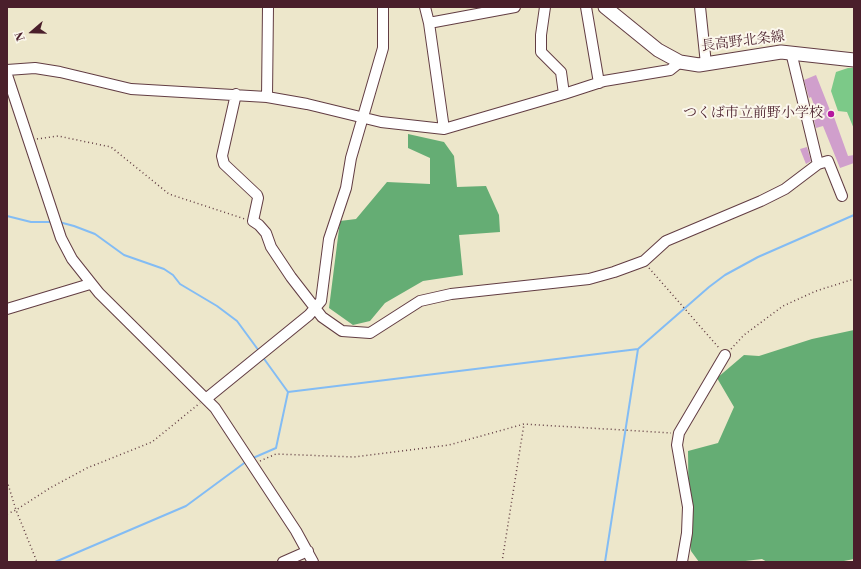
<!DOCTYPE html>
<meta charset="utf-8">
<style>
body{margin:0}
#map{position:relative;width:861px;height:569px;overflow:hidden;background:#ede7cb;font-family:"Libre Bodoni",serif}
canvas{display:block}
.frame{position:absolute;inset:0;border:8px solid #4a1f2b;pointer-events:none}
.north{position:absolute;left:12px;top:12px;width:40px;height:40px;-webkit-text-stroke:3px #fbf7ec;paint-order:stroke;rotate:250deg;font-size:11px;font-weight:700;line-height:16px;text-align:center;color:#4a1f2b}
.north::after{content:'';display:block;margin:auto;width:14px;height:18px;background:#4a1f2b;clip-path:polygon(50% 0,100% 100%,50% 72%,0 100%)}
</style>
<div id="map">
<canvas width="861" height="569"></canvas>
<div class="frame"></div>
<div class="north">N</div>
</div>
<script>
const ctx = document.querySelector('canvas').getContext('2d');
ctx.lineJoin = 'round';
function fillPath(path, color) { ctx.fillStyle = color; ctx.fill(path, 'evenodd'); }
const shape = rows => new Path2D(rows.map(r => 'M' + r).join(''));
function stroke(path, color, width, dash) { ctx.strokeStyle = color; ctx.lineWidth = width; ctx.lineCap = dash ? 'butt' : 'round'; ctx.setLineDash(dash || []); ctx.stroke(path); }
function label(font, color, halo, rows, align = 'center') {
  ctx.font = font + ' "Libre Bodoni","Noto Serif JP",serif'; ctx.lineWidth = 4; ctx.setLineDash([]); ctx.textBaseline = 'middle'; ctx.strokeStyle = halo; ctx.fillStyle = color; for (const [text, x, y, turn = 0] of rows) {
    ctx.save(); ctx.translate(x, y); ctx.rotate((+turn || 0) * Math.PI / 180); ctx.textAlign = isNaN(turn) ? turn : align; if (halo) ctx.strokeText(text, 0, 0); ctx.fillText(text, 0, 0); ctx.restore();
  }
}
fillPath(shape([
 [848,68,854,68,854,129,847,112,838,111,831,91,836,72]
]), '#7cc988');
fillPath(shape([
 [408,134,444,142,454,156,457,187,486,186,499,215,500,232,459,235,463,275,423,281,385,303,370,321,353,325,329,308,340,221,356,219,387,182,430,184,430,158,408,148],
 [854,330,854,559,839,562,767,562,762,559,737,562,699,562,691,551,689,534,688,451,718,443,734,407,717,378,744,355,759,356,812,339]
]), '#65ad74');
stroke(shape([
 [7,216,31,222,53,222],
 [59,222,74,226,95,234,124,255,164,269,173,275,180,284,217,306,237,321,259,351],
 [262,356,288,392,638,349],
 [253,458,276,448,288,392],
 [55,562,186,506,247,461],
 [605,562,638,349,709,287,725,275,758,257,854,215]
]), '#83bcf4', 2);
fillPath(shape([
 [816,75,833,118,834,117,848,156,854,155,854,163,840,168,823,126,816,128,814,120,819,118,811,97,809,98,804,80],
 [807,147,811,161,806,164,800,149]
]), '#d09fcc');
const minor = shape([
 [425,7,429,23,444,129],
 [545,7,541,35,541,52,561,72,564,94],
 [586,7,599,83],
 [700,7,706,64],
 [429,23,515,7],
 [7,70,35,68,60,72,131,89,267,97,307,104,381,122,444,129,564,94,604,81,670,70,680,62],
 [7,75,61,238,72,259,99,293,215,408,296,531,313,562],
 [236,94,222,156,224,164,257,195,258,198,253,221,259,225,266,233,271,247,291,277,322,317,342,331,370,333,420,301,451,294,589,279,614,272,644,261,666,241,761,201,785,189,818,164,791,52],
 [267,97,268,7],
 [818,164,828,161,842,196],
 [7,309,90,284],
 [207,398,309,315,321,301,329,239,346,188,351,158,383,48,383,7],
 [283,562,308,551],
 [682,562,687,533,688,507,677,445,679,433,725,355]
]);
const major = shape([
 [605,7,658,50,680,62,699,65,781,52,854,60]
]);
stroke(minor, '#623d43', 12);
stroke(major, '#623d43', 15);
stroke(shape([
 [37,139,58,136,111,147,169,194,245,219],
 [649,268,720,349],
 [731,349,744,335,783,306,816,291,854,279],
 [260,461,276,454,354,457,449,445,524,424,671,433],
 [7,481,16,510,37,562],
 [7,514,16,510,50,488,87,468,152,442,200,403],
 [502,562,524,424]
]), '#623d43', 1.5, [1, 3]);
stroke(minor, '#fff', 10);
stroke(major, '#fff', 13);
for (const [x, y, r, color] of [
 [831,114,4,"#b5179e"]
]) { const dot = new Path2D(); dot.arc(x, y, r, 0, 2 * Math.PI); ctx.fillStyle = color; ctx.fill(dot); stroke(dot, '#fbf7ec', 1.5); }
label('14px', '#4a1f2b', '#fbf7ec', [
 ["長高野北条線",743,42,-7]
]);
label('14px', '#4a1f2b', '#fbf7ec', [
 ["つくば市立前野小学校",823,114]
], 'right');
</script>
